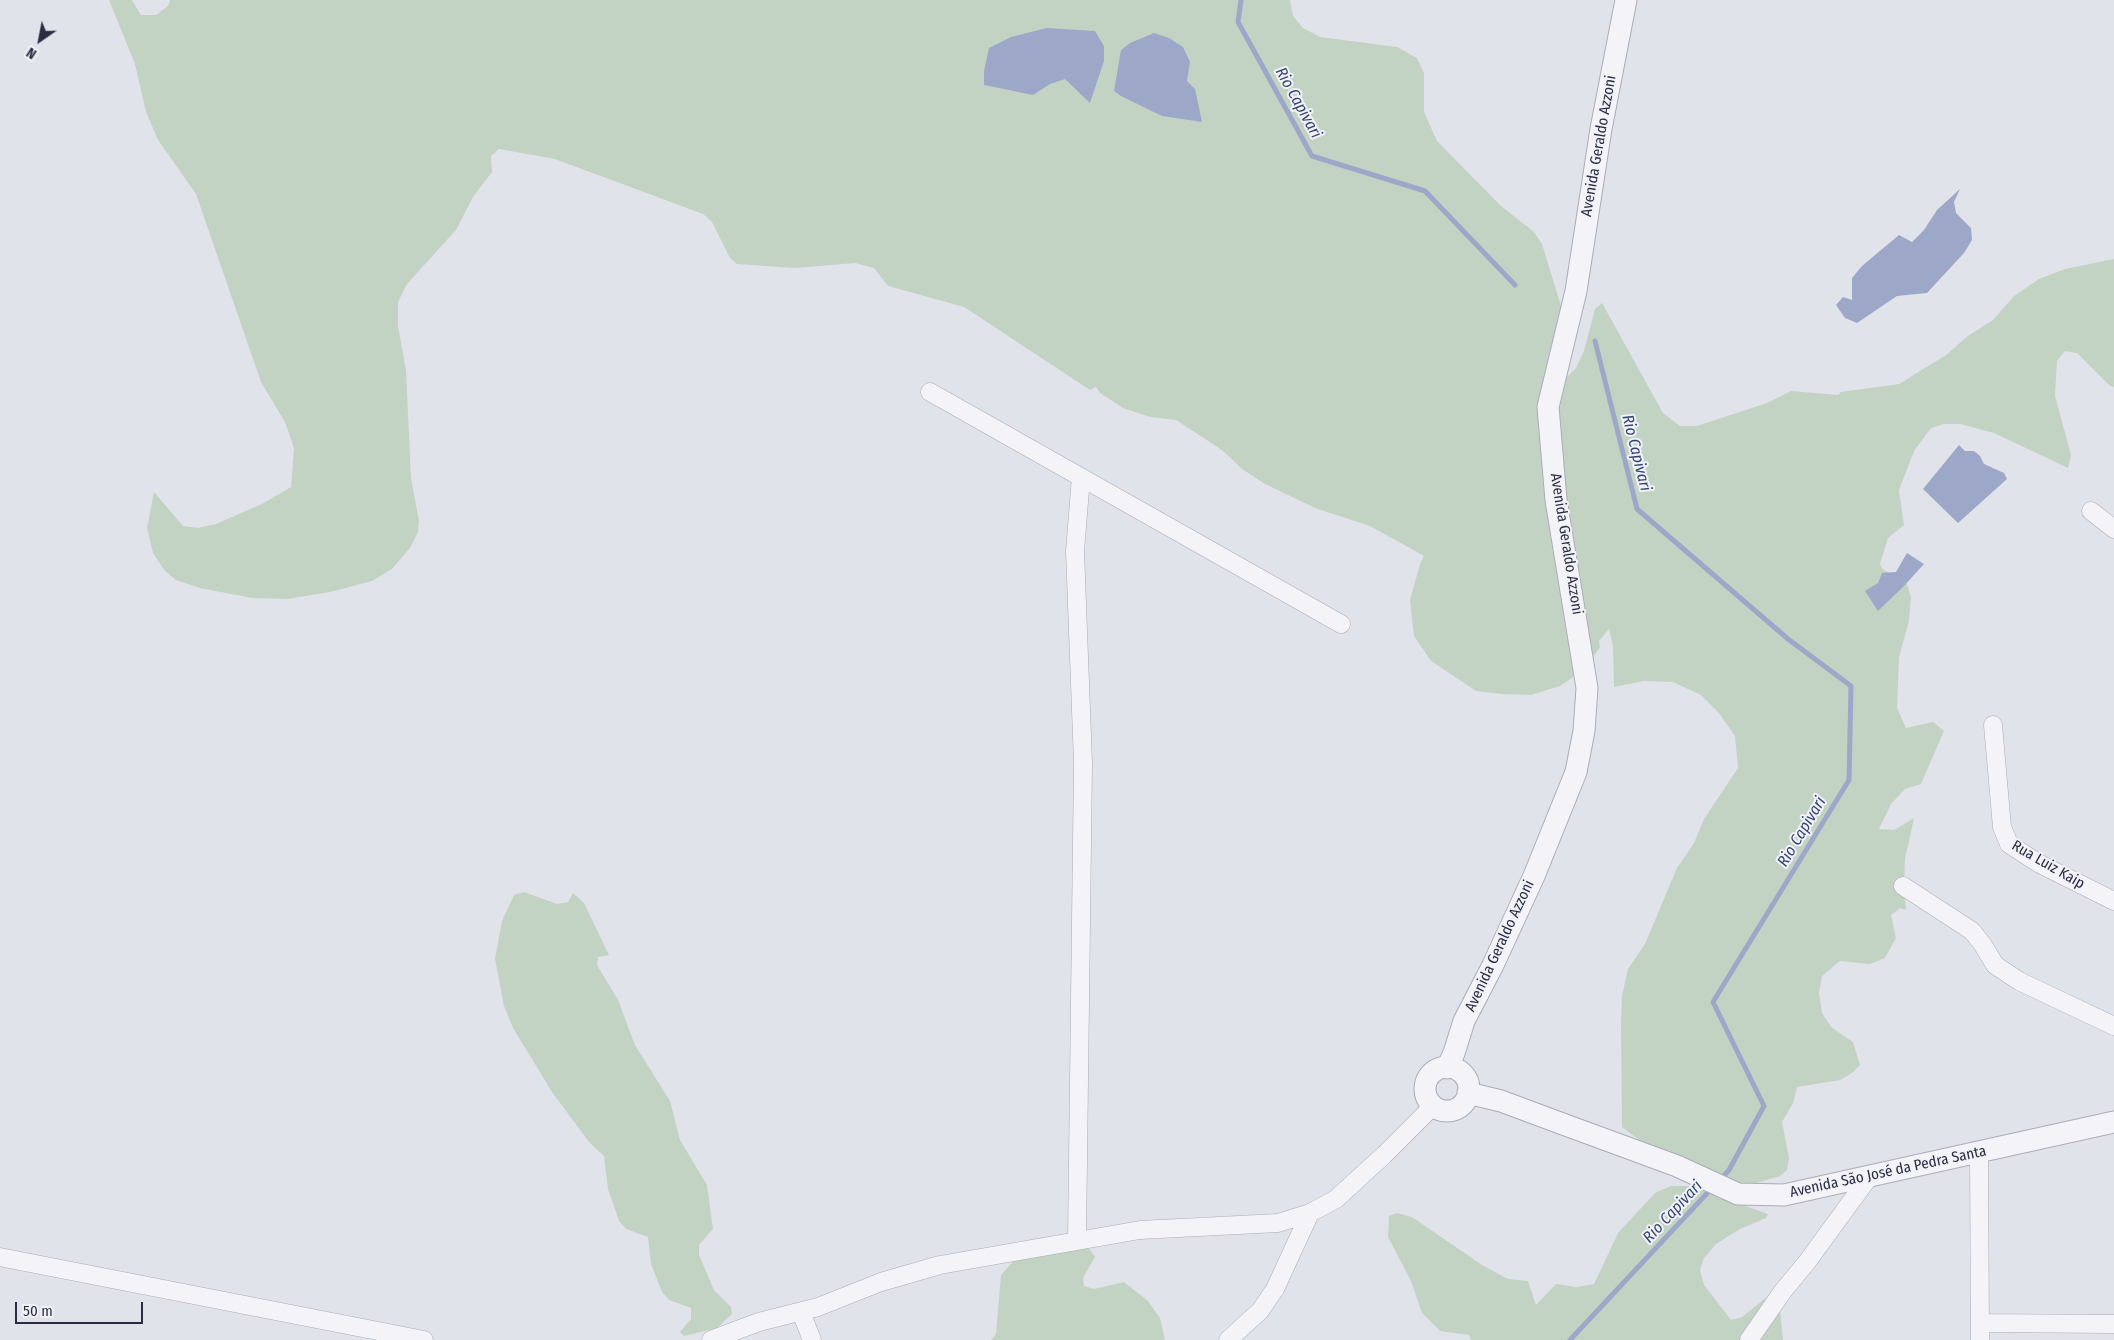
<!DOCTYPE html>
<meta charset="utf-8">
<style>
body{margin:0}
#map{position:relative;width:2114px;height:1340px;overflow:hidden;background:#e1e3ea;font-family:"Fira Sans Condensed",sans-serif}
canvas{display:block}
.north{position:absolute;left:15px;top:15px;width:50px;height:50px;-webkit-text-stroke:4px #f1f2f7;paint-order:stroke;rotate:213deg;font-size:14px;font-weight:700;line-height:20px;text-align:center;color:#2a2d41}
.north::after{content:'';display:block;margin:auto;width:18px;height:22px;background:#2a2d41;clip-path:polygon(50% 0,100% 100%,50% 72%,0 100%)}
.scale{position:absolute;left:15px;top:1302px;width:128px;height:22px;box-sizing:border-box;border:2px solid #2a2d41;border-top:0;padding-left:6px;font-size:15px;line-height:18px;white-space:nowrap;color:#2a2d41;-webkit-text-stroke:4px #f1f2f7;paint-order:stroke}
</style>
<div id="map">
<canvas width="2114" height="1340"></canvas>
<div class="north">N</div>
<div class="scale">50 m</div>
</div>
<script>
const ctx = document.querySelector('canvas').getContext('2d');
ctx.lineJoin = 'round';
function fillPath(path, color) { ctx.fillStyle = color; ctx.fill(path, 'evenodd'); }
const shape = rows => new Path2D(rows.map(r => 'M' + r).join(''));
function stroke(path, color, width, dash) { ctx.strokeStyle = color; ctx.lineWidth = width; ctx.lineCap = dash ? 'butt' : 'round'; ctx.setLineDash(dash || []); ctx.stroke(path); }
function label(font, color, halo, rows, align = 'center') {
  ctx.font = font + ' "Fira Sans Condensed",sans-serif'; ctx.lineWidth = 4; ctx.setLineDash([]); ctx.textBaseline = 'middle'; ctx.strokeStyle = halo; ctx.fillStyle = color; for (const [text, x, y, turn = 0] of rows) {
    ctx.save(); ctx.translate(x, y); ctx.rotate((+turn || 0) * Math.PI / 180); ctx.textAlign = isNaN(turn) ? turn : align; if (halo) ctx.strokeText(text, 0, 0); ctx.fillText(text, 0, 0); ctx.restore();
  }
}
fillPath(shape([
 [109,0,132,0,141,15,156,15,168,6,170,0,1290,0,1293,16,1303,28,1320,37,1397,47,1417,58,1424,73,1424,112,1437,141,1501,206,1534,232,1542,244,1561,306,1559,358,1562,374,1568,376,1576,368,1584,351,1595,309,1602,303,1663,413,1680,426,1697,426,1767,403,1791,391,1838,395,1841,392,1899,384,1946,355,1968,336,1993,320,2014,296,2039,279,2065,269,2114,259,2114,387,2110,386,2077,353,2065,351,2057,361,2055,396,2071,455,2068,468,1994,433,1960,424,1944,424,1931,428,1914,451,1899,490,1904,525,1888,538,1880,564,1883,570,1905,578,1911,597,1909,621,1899,657,1897,708,1906,728,1933,722,1944,731,1921,784,1905,789,1891,804,1879,829,1894,830,1914,818,1905,859,1904,889,1906,910,1900,908,1891,915,1896,938,1885,958,1870,964,1840,961,1822,976,1819,993,1822,1013,1831,1027,1853,1042,1860,1065,1852,1073,1840,1080,1797,1087,1793,1103,1782,1122,1789,1158,1787,1170,1780,1176,1753,1184,1720,1180,1647,1146,1622,1127,1621,1025,1622,996,1628,969,1645,944,1677,868,1694,843,1704,819,1738,768,1735,736,1719,713,1701,695,1673,682,1644,681,1614,687,1613,646,1609,629,1599,641,1600,647,1585,669,1560,686,1531,695,1502,694,1476,691,1431,661,1414,636,1410,600,1420,564,1424,556,1370,526,1315,508,1265,484,1242,469,1222,450,1176,420,1150,417,1123,408,1100,393,1096,387,1090,390,964,307,888,286,874,268,855,263,795,268,737,264,730,258,712,222,703,214,555,159,499,149,491,156,492,172,473,197,456,230,407,284,398,302,398,326,406,370,411,478,419,521,418,532,410,548,392,569,372,581,330,592,287,599,252,598,200,588,176,580,165,571,153,553,147,528,154,492,183,526,198,528,216,524,262,504,291,487,294,448,285,422,261,382,196,194,158,140,146,112,135,64],
 [524,892,557,904,568,902,573,893,584,903,609,955,598,957,597,965,618,1000,635,1045,670,1101,680,1140,707,1185,713,1229,699,1245,699,1255,714,1290,731,1307,732,1314,717,1328,684,1336,680,1332,691,1319,691,1308,669,1300,662,1292,651,1264,648,1237,626,1229,619,1221,608,1189,604,1156,589,1142,552,1092,513,1028,504,1006,495,959,502,921,514,895],
 [1671,1186,1689,1186,1768,1214,1766,1218,1740,1229,1716,1244,1704,1258,1700,1270,1704,1285,1731,1320,1742,1317,1772,1293,1780,1310,1783,1340,1471,1340,1469,1335,1440,1331,1422,1313,1411,1281,1388,1237,1389,1216,1397,1213,1412,1217,1482,1265,1508,1279,1528,1281,1536,1305,1556,1284,1576,1287,1594,1284,1618,1233,1655,1193],
 [1088,1247,1095,1257,1083,1278,1084,1286,1094,1289,1124,1282,1148,1301,1160,1318,1165,1340,991,1340,996,1334,1001,1275,1015,1259]
]), '#c3d3c3');
fillPath(shape([
 [1047,28,1095,31,1104,46,1104,61,1090,103,1065,79,1050,84,1033,95,984,85,984,71,989,48,1011,37],
 [1154,33,1169,38,1183,47,1190,62,1187,81,1195,89,1202,122,1162,116,1121,96,1114,91,1121,50,1130,43],
 [1960,189,1954,202,1956,213,1971,228,1972,240,1964,253,1927,293,1897,296,1857,323,1845,318,1836,305,1843,297,1852,300,1852,278,1862,266,1899,235,1912,242,1924,230,1937,210],
 [1959,445,1965,451,1974,451,1980,456,1984,464,2004,473,2007,479,1958,523,1923,489],
 [1907,553,1924,564,1903,587,1878,611,1865,591,1878,583,1882,573,1896,572]
]), '#9da8c9');
stroke(shape([
 [1241,0,1238,22,1312,156,1425,191,1515,285],
 [1595,341,1637,509,1788,639,1851,686,1849,780,1713,1002,1764,1106,1729,1170,1720,1180],
 [1570,1340,1712,1188]
]), '#9da8c9', 5);
const minor = shape([
 [930,392,1341,624],
 [2091,511,2114,529],
 [1993,725,2002,827,2009,844,2038,863,2114,901],
 [1903,886,1972,931,1983,945,1995,965,2019,981,2114,1026],
 [1979,1153,1980,1340],
 [1077,1240,1083,763,1075,551,1081,477],
 [0,1257,424,1340],
 [801,1312,812,1340],
 [1980,1323,2114,1324],
 [711,1340,759,1322,818,1307,881,1282,940,1265,1140,1230,1278,1223,1310,1213,1336,1199,1384,1155,1433,1106],
 [1228,1340,1260,1311,1275,1289,1310,1213],
 [1749,1340,1783,1291,1807,1262,1869,1177]
]);
const tertiary = shape([
 '1425 1089a22 22 0 1 1 44 0a22 22 0 1 1-44 0Z',
 [1447,1068,1454,1053,1464,1021,1493,965,1534,876,1576,772,1584,731,1587,688,1556,500,1548,407,1576,291,1601,129,1626,0],
 [1468,1093,1501,1101,1552,1120,1677,1166,1738,1194,1784,1195,2114,1122]
]);
stroke(minor, '#aaacb7', 19);
stroke(tertiary, '#aaacb7', 23);
stroke(minor, '#f4f4f8', 18);
stroke(tertiary, '#f4f4f8', 21);
label('15px', '#2a2d41', '#f1f2f7', [
 ["Avenida Geraldo Azzoni",1599,146,-80],
 ["Avenida Geraldo Azzoni",1566,544,81],
 ["Rua Luiz Kaip",2048,865,30],
 ["Avenida Geraldo Azzoni",1500,946,-65],
 ["Avenida São José da Pedra Santa",1888,1172,-12]
]);
label('italic 16px', '#354374', '#f1f2f7', [
 ["Rio Capivari",1298,103,61],
 ["Rio Capivari",1636,453,76],
 ["Rio Capivari",1802,832,-59],
 ["Rio Capivari",1673,1212,-47]
]);
</script>
